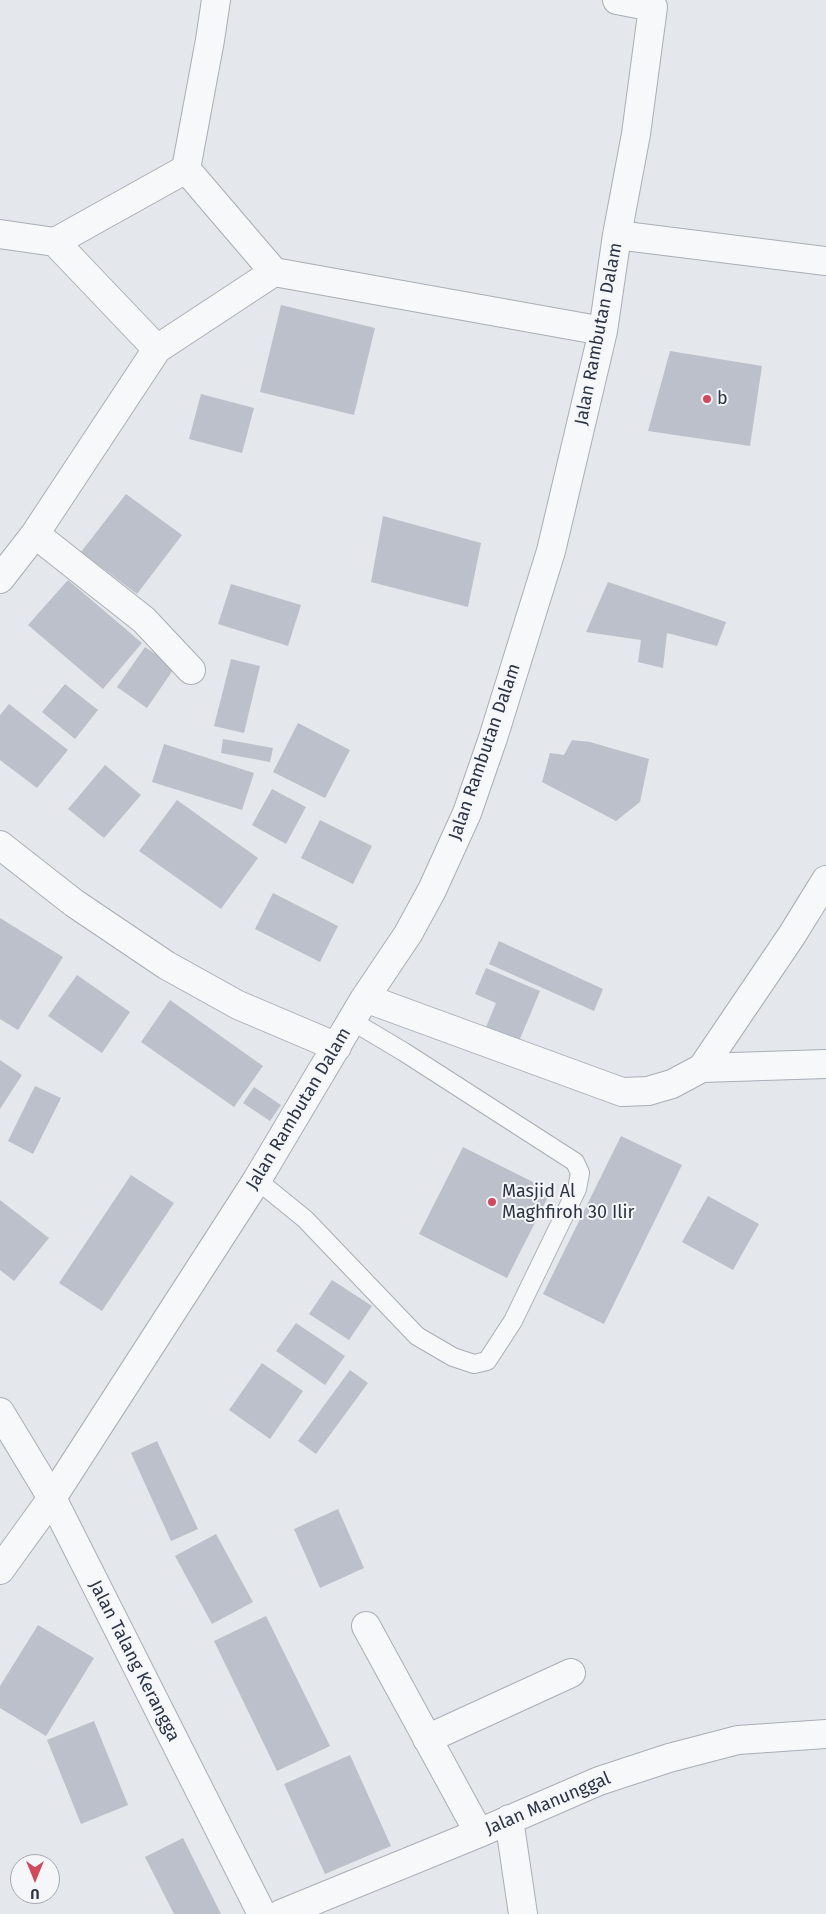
<!DOCTYPE html>
<style>
body{margin:0}
#map{position:relative;width:826px;height:1914px;overflow:hidden;background:#e4e7ec;font-family:"Fira Sans",sans-serif}
canvas{display:block}
.north{position:absolute;left:10px;top:1854px;width:50px;height:50px;box-sizing:border-box;background:#f4f6f9;border:1px solid #a4a8b1;border-radius:50%;rotate:180deg;font-size:14px;font-weight:700;line-height:20px;text-align:center;color:#2b3445}
.north::after{content:'';display:block;margin:auto;width:18px;height:22px;background:#d1495b;clip-path:polygon(50% 0,100% 100%,50% 72%,0 100%)}
</style>
<div id="map">
<canvas width="826" height="1914"></canvas>
<div class="north">U</div>
</div>
<script>
const ctx = document.querySelector('canvas').getContext('2d');
ctx.lineJoin = 'round';
function fillPath(path, color) { ctx.fillStyle = color; ctx.fill(path, 'evenodd'); }
const shape = rows => new Path2D(rows.map(r => 'M' + r).join(''));
function stroke(path, color, width, dash) { ctx.strokeStyle = color; ctx.lineWidth = width; ctx.lineCap = dash ? 'butt' : 'round'; ctx.setLineDash(dash || []); ctx.stroke(path); }
function label(font, color, halo, rows, align = 'center') {
  ctx.font = font + ' "Fira Sans",sans-serif'; ctx.lineWidth = 4; ctx.setLineDash([]); ctx.textBaseline = 'middle'; ctx.strokeStyle = halo; ctx.fillStyle = color; for (const [text, x, y, turn = 0] of rows) {
    ctx.save(); ctx.translate(x, y); ctx.rotate((+turn || 0) * Math.PI / 180); ctx.textAlign = isNaN(turn) ? turn : align; if (halo) ctx.strokeText(text, 0, 0); ctx.fillText(text, 0, 0); ctx.restore();
  }
}
fillPath(shape([
 [281,305,375,328,354,415,260,392],
 [670,351,762,366,750,446,648,431],
 [201,394,254,408,242,453,189,439],
 [126,494,182,535,137,594,81,552],
 [383,516,481,543,468,607,371,582],
 [68,580,142,643,103,689,28,625],
 [608,582,726,622,717,646,667,633,663,668,638,662,641,640,586,632],
 [231,584,301,605,288,646,218,624],
 [145,647,175,667,147,708,117,687],
 [231,659,260,666,244,733,214,726],
 [65,684,98,710,75,739,42,712],
 [9,704,68,750,37,788,0,760,0,715],
 [298,723,350,750,325,798,273,772],
 [223,739,273,748,270,762,221,753],
 [572,740,590,742,649,759,640,802,616,821,542,782,550,753,564,755],
 [164,744,254,773,242,810,152,782],
 [105,765,141,795,104,838,68,809],
 [272,789,306,807,286,844,252,825],
 [177,800,258,858,221,909,139,851],
 [320,820,372,846,353,884,301,858],
 [273,893,338,926,320,962,255,929],
 [0,918,63,957,18,1030,0,1019],
 [499,941,603,989,594,1011,489,964],
 [486,968,540,991,517,1046,484,1032,496,1003,475,994],
 [77,975,130,1012,102,1053,48,1016],
 [170,1000,263,1066,234,1107,141,1042],
 [0,1060,22,1075,0,1109],
 [35,1086,61,1098,33,1154,8,1141],
 [254,1087,281,1105,270,1121,243,1103],
 [621,1136,682,1165,604,1324,543,1294],
 [463,1147,551,1191,507,1278,419,1234],
 [131,1175,174,1203,102,1311,59,1283],
 [708,1196,759,1224,733,1270,682,1242],
 [0,1200,49,1238,14,1281,0,1270],
 [332,1280,372,1306,349,1340,309,1314],
 [296,1323,345,1356,325,1385,276,1351],
 [262,1363,303,1391,270,1439,229,1410],
 [350,1370,368,1383,316,1454,298,1441],
 [157,1441,198,1529,171,1541,131,1453],
 [338,1509,364,1568,320,1588,294,1529],
 [216,1534,253,1602,212,1624,175,1556],
 [266,1616,330,1746,277,1771,214,1641],
 [38,1625,94,1658,46,1736,0,1708,0,1686],
 [94,1721,128,1805,81,1824,47,1740],
 [350,1755,391,1846,325,1874,284,1784],
 [183,1838,221,1914,174,1914,145,1857]
]), '#bbc0ca');
const service = shape([
 [257,1180,305,1219,417,1336,453,1357,474,1364,487,1361,513,1321,577,1189,580,1173,575,1162,404,1052,352,1021]
]);
const minor = shape([
 [186,169,210,40,216,0],
 [0,234,55,242],
 [617,235,826,261],
 [157,349,55,242,186,169,274,272],
 [35,534,144,620,191,670],
 [0,579,35,534,157,349,274,272,603,331],
 [0,845,74,903,166,965,238,1005,337,1047],
 [365,998,622,1092,648,1091,672,1084,702,1068,792,935,826,880],
 [702,1068,826,1064],
 [52,1498,257,1180,365,998,408,934,432,890,467,813,493,738,551,551,603,331,617,235,636,134,653,7,617,0],
 [366,1626,479,1833],
 [427,1739,571,1673],
 [509,1819,523,1914],
 [281,1914,479,1833,599,1781,669,1758,738,1740,826,1734]
]);
const tertiary = shape([
 [0,1412,52,1498,262,1914],
 [0,1570,52,1498]
]);
stroke(service, '#a9aeb7', 20);
stroke(minor, '#a9aeb7', 30);
stroke(tertiary, '#a9aeb7', 30);
stroke(service, '#f7f8fa', 18);
stroke(minor, '#f7f8fa', 28);
stroke(tertiary, '#f7f8fa', 28);
for (const [x, y, r, color] of [
 [707,399,5,"#d1495b"],
 [492,1202,5,"#d1495b"]
]) { const dot = new Path2D(); dot.arc(x, y, r, 0, 2 * Math.PI); ctx.fillStyle = color; ctx.fill(dot); stroke(dot, '#f4f6f9', 2); }
label('18px', '#2b3445', '#f4f6f9', [
 ["Jalan Rambutan Dalam",599,334,-79],
 ["Jalan Rambutan Dalam",485,752,-71],
 ["Jalan Rambutan Dalam",299,1109,-59],
 ["Jalan Talang Kerangga",134,1661,63],
 ["Jalan Manunggal",548,1804,-23]
]);
label('18px', '#2b3445', '#f4f6f9', [
 ["b",717,399],
 ["Masjid Al",502,1192],
 ["Maghfiroh 30 Ilir",502,1213]
], 'left');
</script>
